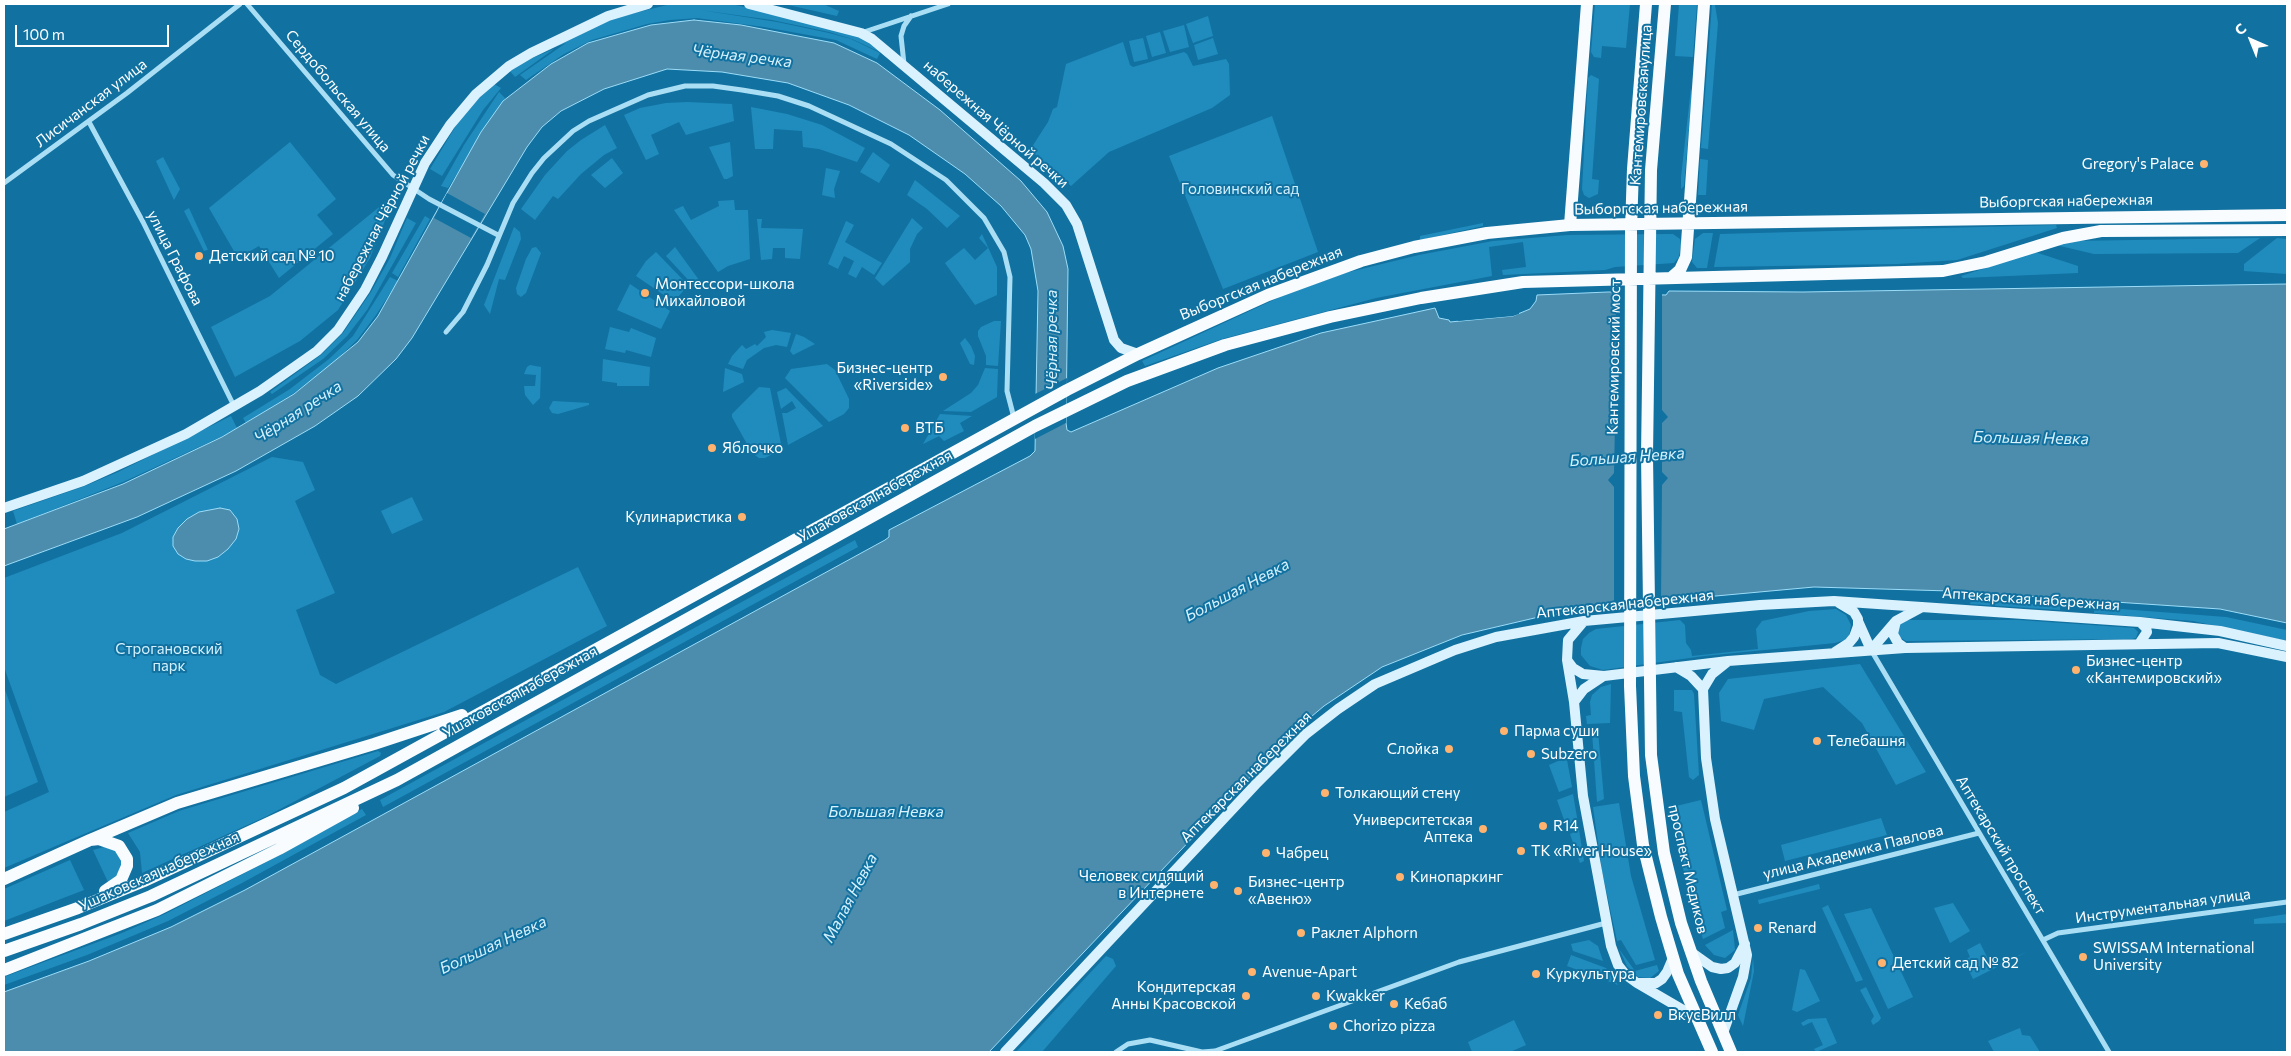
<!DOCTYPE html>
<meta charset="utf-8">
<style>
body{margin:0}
#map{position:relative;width:2291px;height:1056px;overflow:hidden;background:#1172a1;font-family:Commissioner,sans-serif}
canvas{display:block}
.frame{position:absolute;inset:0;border:5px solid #fff;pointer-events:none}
.north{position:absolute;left:2226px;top:15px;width:50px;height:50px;-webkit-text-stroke:4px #1172a1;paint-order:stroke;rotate:316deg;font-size:14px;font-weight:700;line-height:20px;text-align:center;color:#fff}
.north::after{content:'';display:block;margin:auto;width:18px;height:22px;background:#fff;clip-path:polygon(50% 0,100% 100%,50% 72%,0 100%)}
.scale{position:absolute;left:15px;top:25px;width:154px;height:22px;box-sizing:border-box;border:2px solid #fff;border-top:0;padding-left:6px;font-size:15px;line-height:18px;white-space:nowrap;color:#fff;-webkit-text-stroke:4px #1172a1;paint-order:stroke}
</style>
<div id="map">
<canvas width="2291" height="1056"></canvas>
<div class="frame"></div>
<div class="north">С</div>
<div class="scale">100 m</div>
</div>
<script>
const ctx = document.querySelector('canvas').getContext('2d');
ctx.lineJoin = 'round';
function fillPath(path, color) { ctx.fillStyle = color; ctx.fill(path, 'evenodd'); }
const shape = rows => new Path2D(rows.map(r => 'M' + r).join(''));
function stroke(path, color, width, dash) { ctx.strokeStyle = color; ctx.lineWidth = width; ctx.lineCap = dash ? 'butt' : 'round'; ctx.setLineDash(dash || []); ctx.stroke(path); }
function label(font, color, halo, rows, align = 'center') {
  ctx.font = font + ' Commissioner,sans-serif'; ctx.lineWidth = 4; ctx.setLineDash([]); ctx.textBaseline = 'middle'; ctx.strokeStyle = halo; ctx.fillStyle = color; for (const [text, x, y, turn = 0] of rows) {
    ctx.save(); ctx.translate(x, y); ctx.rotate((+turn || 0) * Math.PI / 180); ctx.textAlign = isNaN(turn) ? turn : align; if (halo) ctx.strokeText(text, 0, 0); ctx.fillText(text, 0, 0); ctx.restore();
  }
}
fillPath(shape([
 [671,4,731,4,791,17,870,39,880,52,852,39,829,32,772,20,700,10,777,22,829,33,851,39,880,53,877,59,836,40,764,27,697,18,670,20,647,24,592,40,564,54,526,80,520,75,566,43,552,48,611,19],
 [784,4,823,4,839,11,837,16],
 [1595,4,1630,4,1626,48,1602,46,1601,58,1594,57,1591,52],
 [1679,4,1697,4,1693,57,1675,56],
 [1712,4,1715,5,1718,23,1708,149,1701,148],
 [1208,16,1213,36,1193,43,1186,24],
 [1184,25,1189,47,1170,52,1163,31],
 [1160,32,1166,53,1152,57,1146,36],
 [1143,38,1148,59,1134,62,1129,41],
 [1213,38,1218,54,1198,60,1194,45],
 [1123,42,1130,65,1133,67,1184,52,1187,54,1193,66,1226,59,1229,64,1230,95,1212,108,1109,152,1071,186,1030,150,1048,122,1053,109,1057,107,1066,64],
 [554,49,515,77,509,70,525,61],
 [1591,75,1599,79,1592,179,1599,180,1598,194,1589,198,1584,195,1582,189,1588,78],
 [492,83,501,88,483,110,442,176,430,169,460,119],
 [1691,88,1692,92,1684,186,1681,189,1681,177],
 [499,92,505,98,448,188,441,186,464,145],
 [687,102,732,104,734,121,686,135,679,122,651,135,659,154,646,160,624,115,640,108,666,103],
 [751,107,787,114,822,125,865,148,857,162,819,149,803,147,802,131,774,129,773,149,755,149],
 [1272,116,1318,252,1223,289,1169,156],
 [605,125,617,148,604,155,581,174,558,199,553,196,535,220,521,209,545,175,567,151,581,140],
 [290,142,336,199,317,215,333,234,279,278,259,246,238,258,209,208],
 [730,142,733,176,727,179,724,179,709,147],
 [873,152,890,165,879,183,860,172],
 [163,157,180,189,174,200,156,161],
 [612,158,623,173,605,188,591,175],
 [1700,159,1708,160,1706,195,1698,195],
 [826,168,840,171,834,189,835,198,822,195],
 [915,180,960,216,947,228,927,209,907,195],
 [389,199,392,203,370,258,338,310,300,341,235,377,211,327,270,296],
 [734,200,735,210,748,210,750,259,728,266,718,272,674,210,683,206,691,220,719,206,718,201],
 [189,208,208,250,207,250,204,251,184,211],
 [425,216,430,219,398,277,392,273],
 [407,218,416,223,367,310,347,336,323,359,272,394,270,392,321,355,343,333,371,292,390,258],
 [912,218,923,228,917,234,910,249,910,262,883,286,875,278],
 [757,219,762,219,761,228,803,229,800,259,785,258,785,248,773,248,772,259,761,260],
 [846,221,854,225,845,242,882,263,874,275,862,267,856,278,848,274,854,261,844,256,838,269,828,264],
 [1483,223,1483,226,1420,240,1420,236],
 [2056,225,2057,228,1957,260,1897,264,1714,267,1720,234],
 [514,227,520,232,521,239,505,280,499,279,490,314,484,305],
 [1703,233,1713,233,1707,268,1697,268,1692,262,1695,239],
 [982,234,997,267,997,295,975,305,945,263,964,248,975,260,988,248,979,238],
 [1673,234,1680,239,1681,244,1679,257,1674,263,1615,267,1605,270,1503,275,1502,270,1526,267,1523,242,1489,247,1492,276,1376,298,1222,339,1145,366,1142,361,1282,296,1345,273,1419,255,1493,241,1568,235],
 [2260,238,2238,253,2094,254,2056,245,2072,241],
 [2277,238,2287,239,2287,274,2244,271,2244,264],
 [536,247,541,253,526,293,521,297,517,294,516,288,526,259,532,248],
 [675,247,699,280,693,285,666,256],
 [656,252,688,285,674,302,636,276,646,261],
 [2035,252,2078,266,2078,273,1963,278,1961,276],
 [390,277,398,281,376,315,357,340,333,363,294,393,246,423,243,418,290,389,329,359,353,336],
 [630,284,670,311,661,329,617,310],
 [994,321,1001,321,998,366,986,365,986,356,978,336,978,331,981,327],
 [610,327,629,332,631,328,656,338,651,357,626,350,625,353,605,349],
 [772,330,791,333,787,347,776,345,764,348,747,360,743,369,728,364,732,356,742,345,746,349,755,344,757,346,766,337,764,332],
 [796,334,804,337,815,344,793,355,790,351],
 [965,338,971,346,975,356,974,365,970,364,960,343],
 [603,359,650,367,649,386,617,386,617,383,602,381],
 [827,364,835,370,849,399,849,408,844,414,829,422,785,378,791,369],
 [530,365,541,367,540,398,533,405,525,395,524,386,535,386,536,375,524,374,527,367],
 [725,368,742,374,744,382,723,392],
 [985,368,998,369,997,397,971,412,943,411,971,393,978,385],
 [759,387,770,388,782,449,765,458,759,458,752,453,732,417,732,414],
 [786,388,823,426,788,445,782,413,787,413,796,408,792,401,781,409,777,392],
 [553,401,589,403,589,405,558,414,552,413,549,408],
 [940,414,972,416,960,423,964,431,944,441,939,436,923,444],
 [231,416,237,428,225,435,123,482,17,524,13,511,85,486,118,472],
 [272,457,303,462,315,490,295,501,335,593,296,610,320,675,336,684,578,567,607,626,444,712,176,795,4,868,4,812,49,792,4,667,4,578,122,533],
 [412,497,423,520,392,534,381,511],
 [855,540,858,547,383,807,380,800],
 [1971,600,2060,606,2060,610,1970,604],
 [2094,607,2226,617,2287,630,2287,641,2193,621,2094,613],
 [1836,609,1846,615,1851,625,1849,636,1845,640,1835,643,1704,656,1603,670,1590,666,1581,655,1581,648,1583,639,1589,633,1596,629,1680,620,1685,625,1686,643,1691,650,1692,656,1758,649,1756,629,1762,621,1809,611],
 [1906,620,2019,620,2134,628,2138,632,2136,638,2132,639,1906,641,1899,637,1897,626],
 [1860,664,1926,772,1896,785,1862,723,1823,687,1764,699,1754,730,1721,721,1719,693,1728,679],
 [1611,684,1610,723,1587,724,1586,716,1591,715,1590,702,1592,695,1601,687],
 [4,687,38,782,4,797],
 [1674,690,1692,690,1694,694,1699,775,1693,780,1689,777,1682,712,1674,711],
 [1598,731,1604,799,1597,802,1592,732],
 [378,751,381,753,380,756,267,816,142,873,140,852,128,833,179,811],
 [1565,758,1567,760,1572,787,1559,792,1549,765],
 [1573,794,1578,823,1567,828,1557,800],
 [1701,800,1727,910,1721,912,1725,928,1703,939,1692,905,1681,860,1672,807],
 [1619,803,1631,876,1655,960,1636,965,1621,940,1617,941,1602,871,1593,807],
 [362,809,366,815,242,883,168,921,87,955,4,985,4,977,122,933,165,914,284,853],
 [1881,818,1887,835,1785,861,1781,845],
 [1579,830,1584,861,1580,863,1570,834],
 [104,847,115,849,119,854,122,865,118,876,108,882,93,850],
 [70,860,84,890,4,921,4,889],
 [1819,884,1820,889,1759,904,1758,900],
 [1953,903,1970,931,1950,943,1934,908],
 [1828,905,1863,980,1856,982,1822,908],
 [1871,908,1913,997,1888,1009,1844,914],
 [2287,914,2287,923,2254,924,2254,919],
 [1733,930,1735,950,1725,958,1714,955,1705,945],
 [1589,940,1598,946,1603,961,1573,951,1571,944],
 [1980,943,1992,967,2027,952,1973,979,1964,960,1970,957,1967,950],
 [1619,949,1635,971,1657,965,1659,971,1650,978,1638,977,1627,966],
 [1571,955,1606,968,1618,985,1567,966],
 [1106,956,1113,959,1116,966,1042,1052,1016,1052],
 [1753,958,1754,971,1743,1026,1738,1015,1751,978],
 [1800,969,1805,970,1820,1001,1797,1012,1792,1010],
 [1866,987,1881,1018,1879,1021,1873,1025,1871,1021,1874,1016,1860,990],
 [1826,1018,1837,1043,1816,1052,1814,1049,1823,1045,1812,1022,1803,1026,1801,1023,1808,1019],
 [1514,1020,1526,1045,1510,1052,1472,1052,1468,1042],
 [2020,1028,2022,1035,2030,1036,2040,1052,1994,1052,1988,1041]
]), '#208cbe');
const water = shape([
 [694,20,741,25,834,43,877,63,940,110,1021,181,1047,212,1063,246,1068,269,1066,423,1067,430,1071,432,1218,368,1321,333,1435,308,1439,318,1449,320,1450,322,1513,316,1530,309,1536,301,1537,295,1608,292,1618,292,1621,294,1666,295,1669,291,1803,292,2287,284,2287,623,2220,609,1950,591,1814,587,1672,600,1543,616,1462,635,1382,667,1324,706,1293,732,989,1052,4,1052,4,992,89,961,171,927,245,890,885,540,889,537,889,530,1030,456,1035,451,1038,291,1031,249,1025,235,1001,206,965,174,909,135,849,105,788,83,722,72,667,69,604,89,561,111,542,127,527,147,412,338,396,359,358,396,315,426,236,471,137,517,4,566,4,529,123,484,222,437,294,394,358,342,378,316,481,132,503,101,551,64,588,43,651,25,694,20],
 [220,508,230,510,237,519,239,529,236,539,228,549,218,557,207,561,195,561,186,559,178,554,173,546,173,537,178,528,187,519,199,512,220,508]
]);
fillPath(water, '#4c8dad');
stroke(water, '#9cdcf8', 1);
fillPath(shape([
 [447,193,485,214,471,238,434,218],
 [1616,289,1622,292,1662,292,1662,410,1668,417,1662,423,1662,472,1668,478,1662,485,1661,603,1614,609,1614,487,1608,480,1614,473,1615,423,1608,417,1610,412,1615,410],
 [1519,311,1519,314,1513,316,1458,321,1457,319],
 [1067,378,1066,423,1035,439,1035,394]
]), '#1172a1');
stroke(shape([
 [247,4,393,175,429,199,498,235],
 [861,33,948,4],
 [904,64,901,36,904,26,911,16],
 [89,122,143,222,234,406],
 [4,183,127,93,240,4],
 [446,332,463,312,487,265,513,203,532,173,544,158,573,131,589,121,648,95,685,86,713,86,742,90,778,96,809,106,891,144,946,180,984,218,1004,252,1010,277,1007,391,1014,418],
 [1871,650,2109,1052],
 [1733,895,1979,833],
 [2043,940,2058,933,2287,902],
 [1116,1052,1128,1044,1150,1040,1202,1052,1215,1051,1459,962,1606,923]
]), '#aadef5', 5);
stroke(shape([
 [749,4,861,33,872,39,1044,183,1066,205,1077,224,1114,340,1121,348,1138,354],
 [4,508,83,481,186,434,260,391,317,351,338,330,365,290,382,257,425,163,450,125,476,94,509,66,531,53,608,16,648,4],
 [1584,621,1568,640,1567,660,1574,702,1583,796,1611,946,1618,965,1626,975,1637,983,1697,1018],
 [1858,621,1871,650],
 [2139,644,2147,632,2146,628,2140,622],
 [1905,648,1898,643,1893,634,1896,621,1922,607],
 [1871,650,1895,622],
 [1835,652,1849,643,1854,637,1858,626,1858,619,1854,612,1839,603],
 [1567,660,1573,668,1583,674,1604,676,1728,661,1905,648,2218,643,2287,657],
 [1676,667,1691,676,1703,689],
 [1574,702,1584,689,1602,677],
 [1691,952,1712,967,1721,969,1728,968,1735,963,1745,944],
 [1638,983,1656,983,1662,979,1667,972,1673,958],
 [1723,1033,1743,977,1747,955,1715,819,1706,758,1703,689,1712,674,1727,662],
 [1005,1052,1256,784,1306,734,1338,709,1375,684,1455,650,1496,637,1584,621,1760,605,1834,601,2140,622,2220,631,2287,646]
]), '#daf2fe', 10);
stroke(shape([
 [1646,4,1633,169,1631,229,1630,686,1634,776,1643,845,1661,917,1678,974,1712,1052],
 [1665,4,1651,170,1647,455,1651,755,1664,853,1681,923,1701,981,1731,1052],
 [1570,225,1587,4],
 [1672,277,1680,270,1686,257,1704,4],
 [90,840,177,803,374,744,462,715],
 [4,879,90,840,99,839,119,846,127,859,127,866,121,880,105,891],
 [4,934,78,908,144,881,344,788,1067,390,1138,354,1268,295,1361,261,1414,247,1487,233,1570,225,2287,215],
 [4,951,81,924,151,896,397,780,1035,426,1127,381,1225,345,1330,317,1421,298,1523,282,1943,271,1986,262,2063,238,2101,231,2287,230],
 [4,970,157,910,279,849,353,808]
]), '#f8fcff', 12);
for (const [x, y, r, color] of [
 [2204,164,5,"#ffb36e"],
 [199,256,5,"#ffb36e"],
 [645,293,5,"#ffb36e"],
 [943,377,5,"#ffb36e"],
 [905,428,5,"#ffb36e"],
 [712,448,5,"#ffb36e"],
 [742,517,5,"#ffb36e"],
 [2076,670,5,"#ffb36e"],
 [1504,731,5,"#ffb36e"],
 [1817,741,5,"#ffb36e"],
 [1449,749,5,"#ffb36e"],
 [1531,754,5,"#ffb36e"],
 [1325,793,5,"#ffb36e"],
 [1543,826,5,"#ffb36e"],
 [1483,829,5,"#ffb36e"],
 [1521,851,5,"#ffb36e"],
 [1266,853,5,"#ffb36e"],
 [1400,877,5,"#ffb36e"],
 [1214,885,5,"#ffb36e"],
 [1238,891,5,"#ffb36e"],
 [1758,928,5,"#ffb36e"],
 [1301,933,5,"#ffb36e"],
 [2083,957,5,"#ffb36e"],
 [1882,963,5,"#ffb36e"],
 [1252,972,5,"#ffb36e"],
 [1536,974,5,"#ffb36e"],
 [1246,996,5,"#ffb36e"],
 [1316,996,5,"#ffb36e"],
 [1394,1004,5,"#ffb36e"],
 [1658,1015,5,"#ffb36e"],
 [1333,1026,5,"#ffb36e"]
]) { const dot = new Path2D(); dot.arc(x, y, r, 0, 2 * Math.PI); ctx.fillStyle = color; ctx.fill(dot); stroke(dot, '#1172a1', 2); }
label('15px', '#fff', '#1172a1', [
 ["Сердобольская улица",338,91,50],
 ["Лисичанская улица",91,103,-37],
 ["Кантемировская улица",1641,105,-86],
 ["набережная Чёрной речки",996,124,41],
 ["Выборгская набережная",2066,201,-1],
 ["Выборгская набережная",1661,208,-1],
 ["набережная Чёрной речки",382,218,-62],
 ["улица Графова",175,258,63],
 ["Выборгская набережная",1261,283,-22],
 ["Кантемировский мост",1614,357,-89],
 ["Ушаковская набережная",875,496,-29],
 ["Аптекарская набережная",2031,599,4],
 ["Аптекарская набережная",1625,604,-6],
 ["Ушаковская набережная",520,692,-29],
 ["Аптекарская набережная",1246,777,-45],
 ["Аптекарский проспект",2001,845,59],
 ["улица Академика Павлова",1853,852,-14],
 ["проспект Медиков",1688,869,77],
 ["Ушаковская набережная",159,871,-24],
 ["Инструментальная улица",2163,906,-8]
]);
label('15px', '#fff', '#1172a1', [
 ["Gregory's Palace",2194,164,"right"],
 ["Детский сад № 10",209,256],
 ["Монтессори-школа",655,284],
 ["Михайловой",655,301],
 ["Бизнес-центр",933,368,"right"],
 ["«Riverside»",933,385,"right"],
 ["ВТБ",915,428],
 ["Яблочко",722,448],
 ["Кулинаристика",732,517,"right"],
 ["Бизнес-центр",2086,661],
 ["«Кантемировский»",2086,678],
 ["Парма суши",1514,731],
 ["Телебашня",1827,741],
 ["Слойка",1439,749,"right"],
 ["Subzero",1541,754],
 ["Толкающий стену",1335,793],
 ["Университетская",1473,820,"right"],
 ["Аптека",1473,837,"right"],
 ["R14",1553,826],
 ["ТК «River House»",1531,851],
 ["Чабрец",1276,853],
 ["Человек сидящий",1204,876,"right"],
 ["в Интернете",1204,893,"right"],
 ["Кинопаркинг",1410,877],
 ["Бизнес-центр",1248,882],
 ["«Авеню»",1248,899],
 ["Renard",1768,928],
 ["Раклет Alphorn",1311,933],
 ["SWISSAM International",2093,948],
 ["University",2093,965],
 ["Детский сад № 82",1892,963],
 ["Avenue-Apart",1262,972],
 ["Куркультура",1546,974],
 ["Кондитерская",1236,987,"right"],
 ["Анны Красовской",1236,1004,"right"],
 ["Kwakker",1326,996],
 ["Кебаб",1404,1004],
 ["ВкусВилл",1668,1015],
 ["Chorizo pizza",1343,1026]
], 'left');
label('15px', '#d3f1fe', '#1172a1', [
 ["Головинский сад",1240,189],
 ["Строгановский",169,649],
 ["парк",169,666]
]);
label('italic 16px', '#d7f1fd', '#1172a1', [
 ["Чёрная речка",742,56,7],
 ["Чёрная речка",1052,340,-90],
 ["Чёрная речка",298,412,-33],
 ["Большая Невка",2031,438,1],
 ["Большая Невка",1627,457,-4],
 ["Большая Невка",1237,590,-28],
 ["Большая Невка",886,812],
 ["Малая Невка",850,898,-62],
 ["Большая Невка",493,945,-25]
]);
</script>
